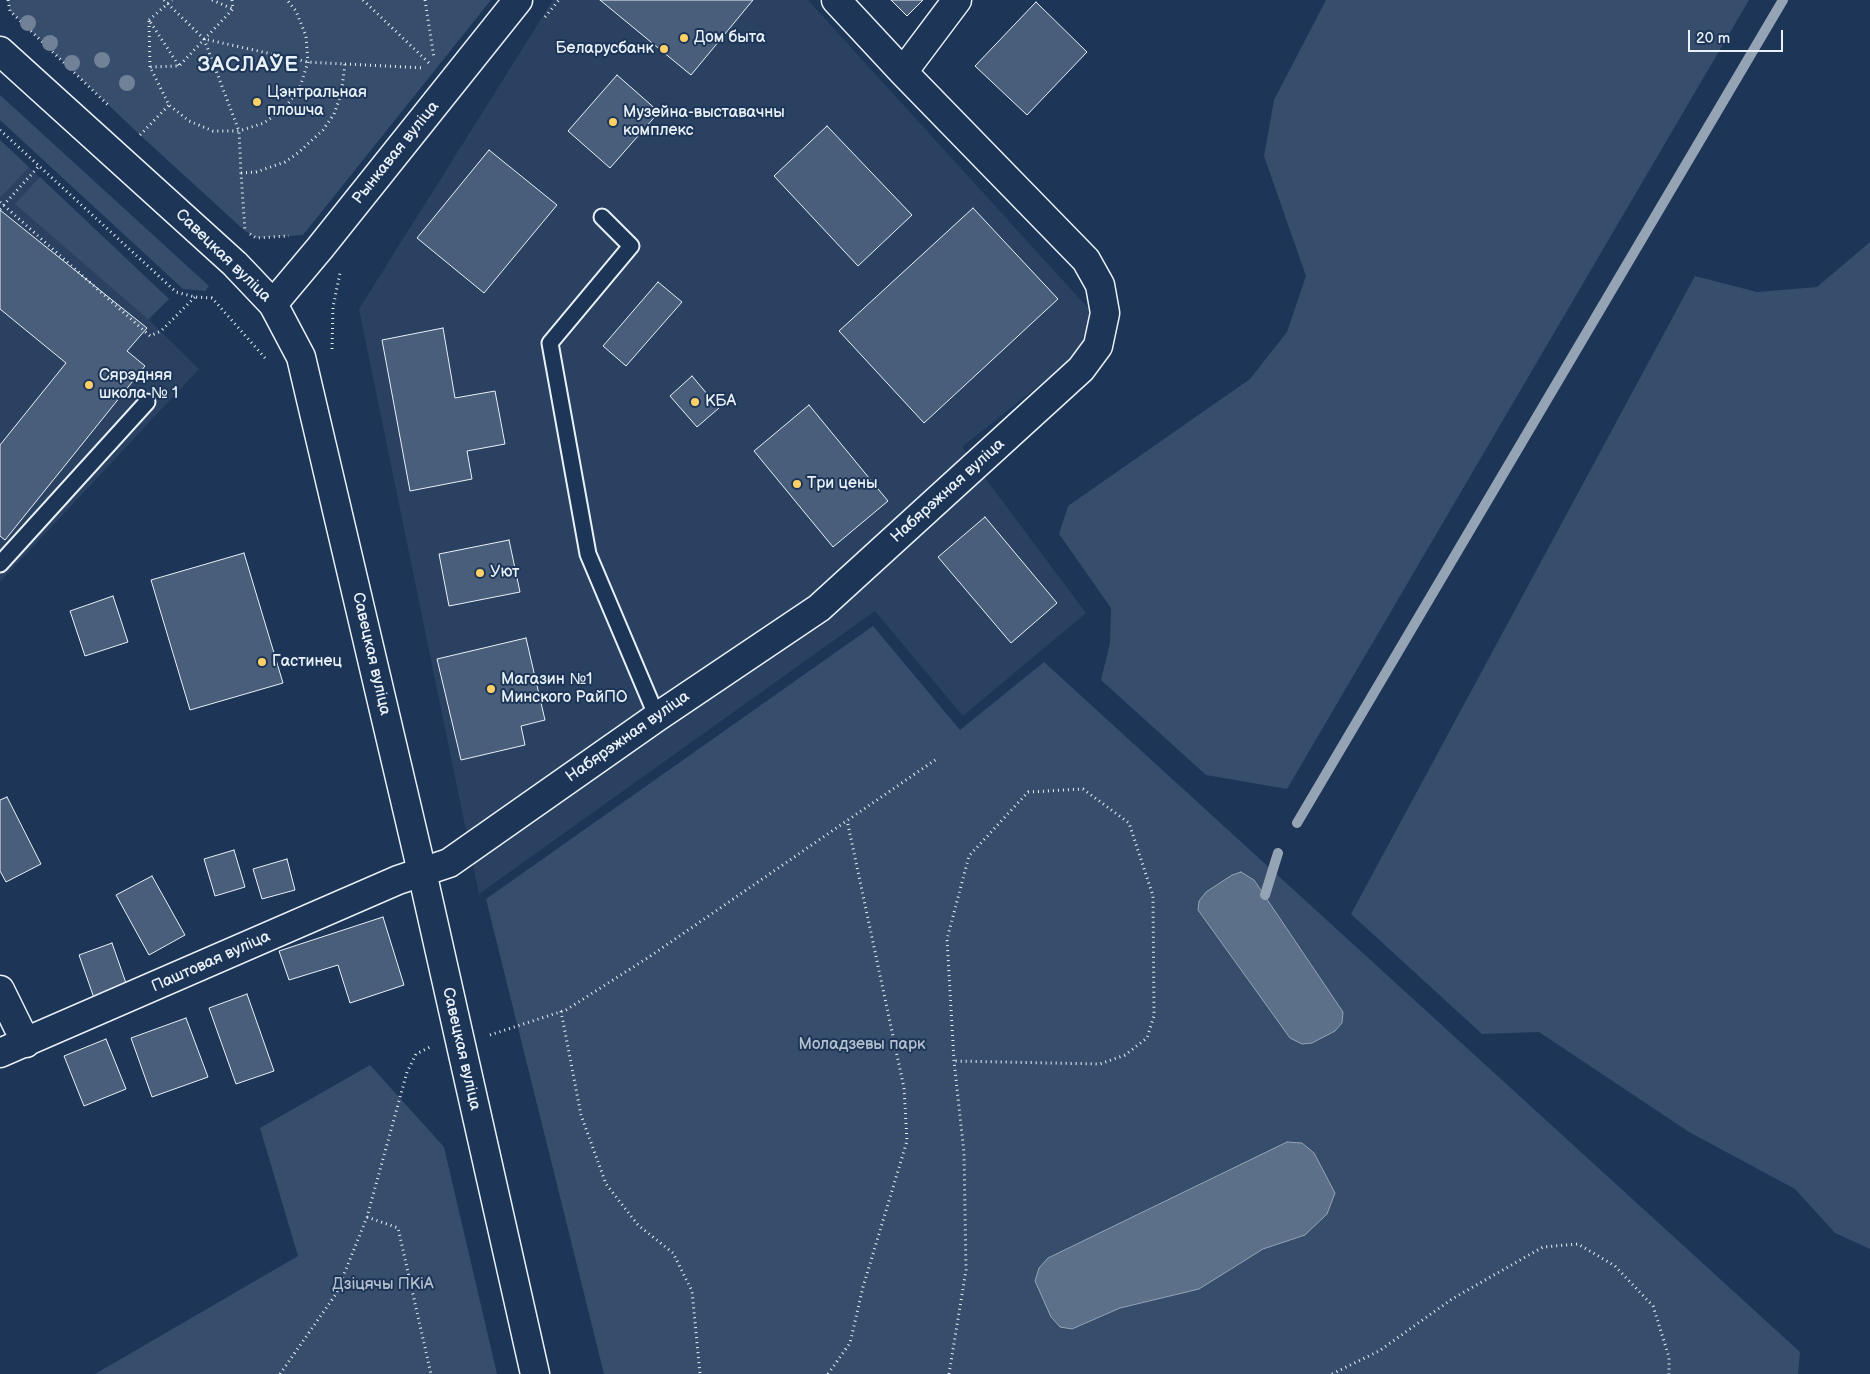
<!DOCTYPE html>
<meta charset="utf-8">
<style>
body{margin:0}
#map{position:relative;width:1870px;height:1374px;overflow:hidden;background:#1d3557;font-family:"Balsamiq Sans",sans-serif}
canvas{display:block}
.scale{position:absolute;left:1688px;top:30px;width:95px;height:22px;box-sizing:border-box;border:2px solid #e8f1f8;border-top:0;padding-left:6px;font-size:15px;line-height:18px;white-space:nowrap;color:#e8f1f8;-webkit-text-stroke:4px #1d3557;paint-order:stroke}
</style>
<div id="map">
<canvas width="1870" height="1374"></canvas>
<div class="scale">20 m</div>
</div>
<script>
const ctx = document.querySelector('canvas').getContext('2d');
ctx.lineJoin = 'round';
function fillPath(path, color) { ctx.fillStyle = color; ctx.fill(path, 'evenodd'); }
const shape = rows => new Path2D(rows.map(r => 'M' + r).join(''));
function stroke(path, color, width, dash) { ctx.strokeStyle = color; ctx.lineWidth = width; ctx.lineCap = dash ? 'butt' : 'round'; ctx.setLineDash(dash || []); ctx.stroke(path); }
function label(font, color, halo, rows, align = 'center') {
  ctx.font = font + ' "Balsamiq Sans",sans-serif'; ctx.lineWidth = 4; ctx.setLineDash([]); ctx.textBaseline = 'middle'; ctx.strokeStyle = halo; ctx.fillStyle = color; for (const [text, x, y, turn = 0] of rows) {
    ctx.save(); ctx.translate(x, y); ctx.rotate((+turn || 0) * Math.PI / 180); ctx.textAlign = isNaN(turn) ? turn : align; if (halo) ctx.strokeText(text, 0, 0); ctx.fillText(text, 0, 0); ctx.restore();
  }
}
fillPath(shape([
 [553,0,808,0,1108,330,962,447,1086,613,963,716,875,611,479,894,359,309],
 [0,140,169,299,149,320,199,369,0,582]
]), '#2a4162');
fillPath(shape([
 [8,0,491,0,303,235,256,238,245,231,140,135,10,11],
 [1326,0,1749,0,1287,789,1206,775,1101,680,1110,643,1111,608,1059,534,1068,506,1250,379,1287,332,1306,276,1264,156,1274,100],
 [0,95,209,286,205,291,183,289,0,120],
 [0,140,29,167,1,197,0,196],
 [40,177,169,299,148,319,15,204],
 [1870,242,1870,1249,1835,1233,1795,1189,1689,1132,1539,1032,1482,1034,1351,914,1695,276,1757,292,1817,287],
 [873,626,960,730,1044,662,1800,1352,1798,1374,604,1374,486,899],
 [370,1065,444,1147,497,1374,95,1374,298,1256,260,1128]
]), '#374d6c');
const water = shape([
 [1241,872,1254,880,1343,1012,1342,1023,1335,1031,1312,1043,1302,1044,1290,1038,1198,910,1199,901,1206,892,1232,875,1241,872],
 [1287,1142,1302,1143,1314,1153,1335,1193,1327,1214,1305,1235,1263,1249,1199,1289,1120,1308,1072,1329,1060,1327,1051,1317,1035,1281,1039,1268,1048,1258,1287,1142]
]);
fillPath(water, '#5d7089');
stroke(water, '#95a4b5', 1);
stroke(shape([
 [1297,823,1783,0],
 [1265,895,1278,853]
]), '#95a4b5', 10);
const building = shape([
 [600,0,753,0,691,75,600,0],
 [891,0,923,0,907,16,891,0],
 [1036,2,1087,52,1027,115,975,66,1036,2],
 [617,75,659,112,610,168,568,131,617,75],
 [827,126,912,215,858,266,774,176,827,126],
 [489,150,557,205,484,293,417,238,489,150],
 [973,208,1058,299,924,423,839,331,973,208],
 [0,210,147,328,127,351,145,366,5,540,0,536,0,445,66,363,0,309,0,210],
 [658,282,682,302,626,366,603,346,658,282],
 [443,328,455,398,495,391,505,444,467,451,472,479,410,491,382,340,443,328],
 [692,376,719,408,697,427,670,396,692,376],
 [809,405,888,501,833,547,754,451,809,405],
 [985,517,1057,603,1011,643,938,557,985,517],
 [509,540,520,592,449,606,439,554,509,540],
 [244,553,283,683,190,710,151,580,244,553],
 [113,596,128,642,85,656,70,611,113,596],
 [526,638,545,720,521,726,525,745,461,760,437,659,526,638],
 [7,797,41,864,6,882,0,871,0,800,7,797],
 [234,850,245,887,215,896,204,859,234,850],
 [287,859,295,890,262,899,253,869,287,859],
 [152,876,185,935,149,955,116,895,152,876],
 [383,917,404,985,350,1003,338,965,289,980,279,951,383,917],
 [112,943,127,986,94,998,79,955,112,943],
 [247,994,274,1071,236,1084,209,1008,247,994],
 [186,1018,208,1077,152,1097,131,1038,186,1018],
 [106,1039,126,1089,84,1106,64,1056,106,1039]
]);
fillPath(building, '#495e7a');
stroke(building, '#e8f1f8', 1);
const service = shape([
 [602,217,631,246,550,343,588,554,657,717],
 [0,564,147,402]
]);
const minor = shape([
 [903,72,957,0],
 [273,304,320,248,518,0],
 [0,990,26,1043],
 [0,1053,398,880,449,863,657,717,819,608,1081,369,1098,346,1105,313,1100,285,1086,260,903,72,836,0]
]);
const secondary = shape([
 [0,51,235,264,273,304,301,357,422,872,535,1374]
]);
stroke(service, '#e8f1f8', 19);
stroke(minor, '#e8f1f8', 31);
stroke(secondary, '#e8f1f8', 31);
stroke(shape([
 [8,0,10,11,108,105],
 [164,0,204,39],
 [212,0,233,9],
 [232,0,233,9,179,66,150,67,169,105,189,121,213,131,239,131,264,123,285,108,300,87,308,62,306,36,296,11,287,0],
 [363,0,429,63],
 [425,0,434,58],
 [545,17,559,0],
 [149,20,172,0],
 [345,64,424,68],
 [150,67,149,20,179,66],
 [0,130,176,292,195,297,212,298,265,358],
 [140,135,169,105],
 [241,173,256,172,285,162,298,153,323,130,334,114,341,95,345,64,308,62,204,39,239,131,241,173,245,231],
 [0,202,150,336,161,331,195,297],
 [0,209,39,166],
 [250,234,256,238,289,236],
 [332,349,333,307,340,273],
 [561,1011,581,1115,606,1184,638,1225,673,1253,692,1291,700,1374],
 [490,1035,566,1010,649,957,938,758],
 [367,1217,398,1228,431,1374],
 [280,1374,336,1294,367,1217,407,1072,416,1054,430,1047],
 [828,1374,850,1343,863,1287,907,1141,904,1088,847,820],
 [949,1374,966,1270,964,1153,954,1061,947,939,969,856,1028,792,1083,789,1129,823,1153,896,1154,1016,1147,1038,1125,1055,1100,1064,954,1061],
 [1332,1374,1379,1351,1452,1299,1543,1247,1578,1244,1615,1266,1653,1306,1669,1357,1669,1374]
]), '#e8f1f8', 3, [1, 4]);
stroke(service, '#1d3557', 15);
stroke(minor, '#1d3557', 28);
stroke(secondary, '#1d3557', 28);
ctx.fillStyle = '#708198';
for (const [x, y] of [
 [28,23],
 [50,43],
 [102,60],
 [72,63],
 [127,83]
]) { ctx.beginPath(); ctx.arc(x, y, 8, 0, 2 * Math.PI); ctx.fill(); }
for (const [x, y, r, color] of [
 [684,38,5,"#ffd166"],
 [664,49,5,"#ffd166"],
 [257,102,5,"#ffd166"],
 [613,122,5,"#ffd166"],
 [89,385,5,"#ffd166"],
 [695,402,5,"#ffd166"],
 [797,484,5,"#ffd166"],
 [480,573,5,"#ffd166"],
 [262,662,5,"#ffd166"],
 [491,689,5,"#ffd166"]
]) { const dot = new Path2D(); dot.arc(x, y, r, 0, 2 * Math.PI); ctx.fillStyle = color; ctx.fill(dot); stroke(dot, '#1d3557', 2); }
label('16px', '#e8f1f8', '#1d3557', [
 ["Дом быта",694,38],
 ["Беларусбанк",654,49,"right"],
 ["Цэнтральная",267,93],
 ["плошча",267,111],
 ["Музейна-выставачны",623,113],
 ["комплекс",623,131],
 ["Сярэдняя",99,376],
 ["школа № 1",99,394],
 ["КБА",705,402],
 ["Три цены",807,484],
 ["Уют",490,573],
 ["Гастинец",272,662],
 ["Магазин №1",501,680],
 ["Минского РайПО",501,698]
], 'left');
label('16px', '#e8f1f8', '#1d3557', [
 ["Рынкавая вуліца",396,153,-51],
 ["Савецкая вуліца",223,256,44],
 ["Набярэжная вуліца",948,491,-42],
 ["Савецкая вуліца",371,654,77],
 ["Набярэжная вуліца",628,737,-35],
 ["Паштовая вуліца",211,962,-24],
 ["Савецкая вуліца",461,1049,77]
]);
label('16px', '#b3c0ce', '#1d3557', [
 ["Моладзевы парк",862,1045],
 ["Дзіцячы ПКіА",383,1285]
]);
ctx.letterSpacing = '1px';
label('bold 21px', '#e8f1f8', '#1d3557', [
 ["ЗАСЛАЎЕ",248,66]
]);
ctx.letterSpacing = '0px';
</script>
